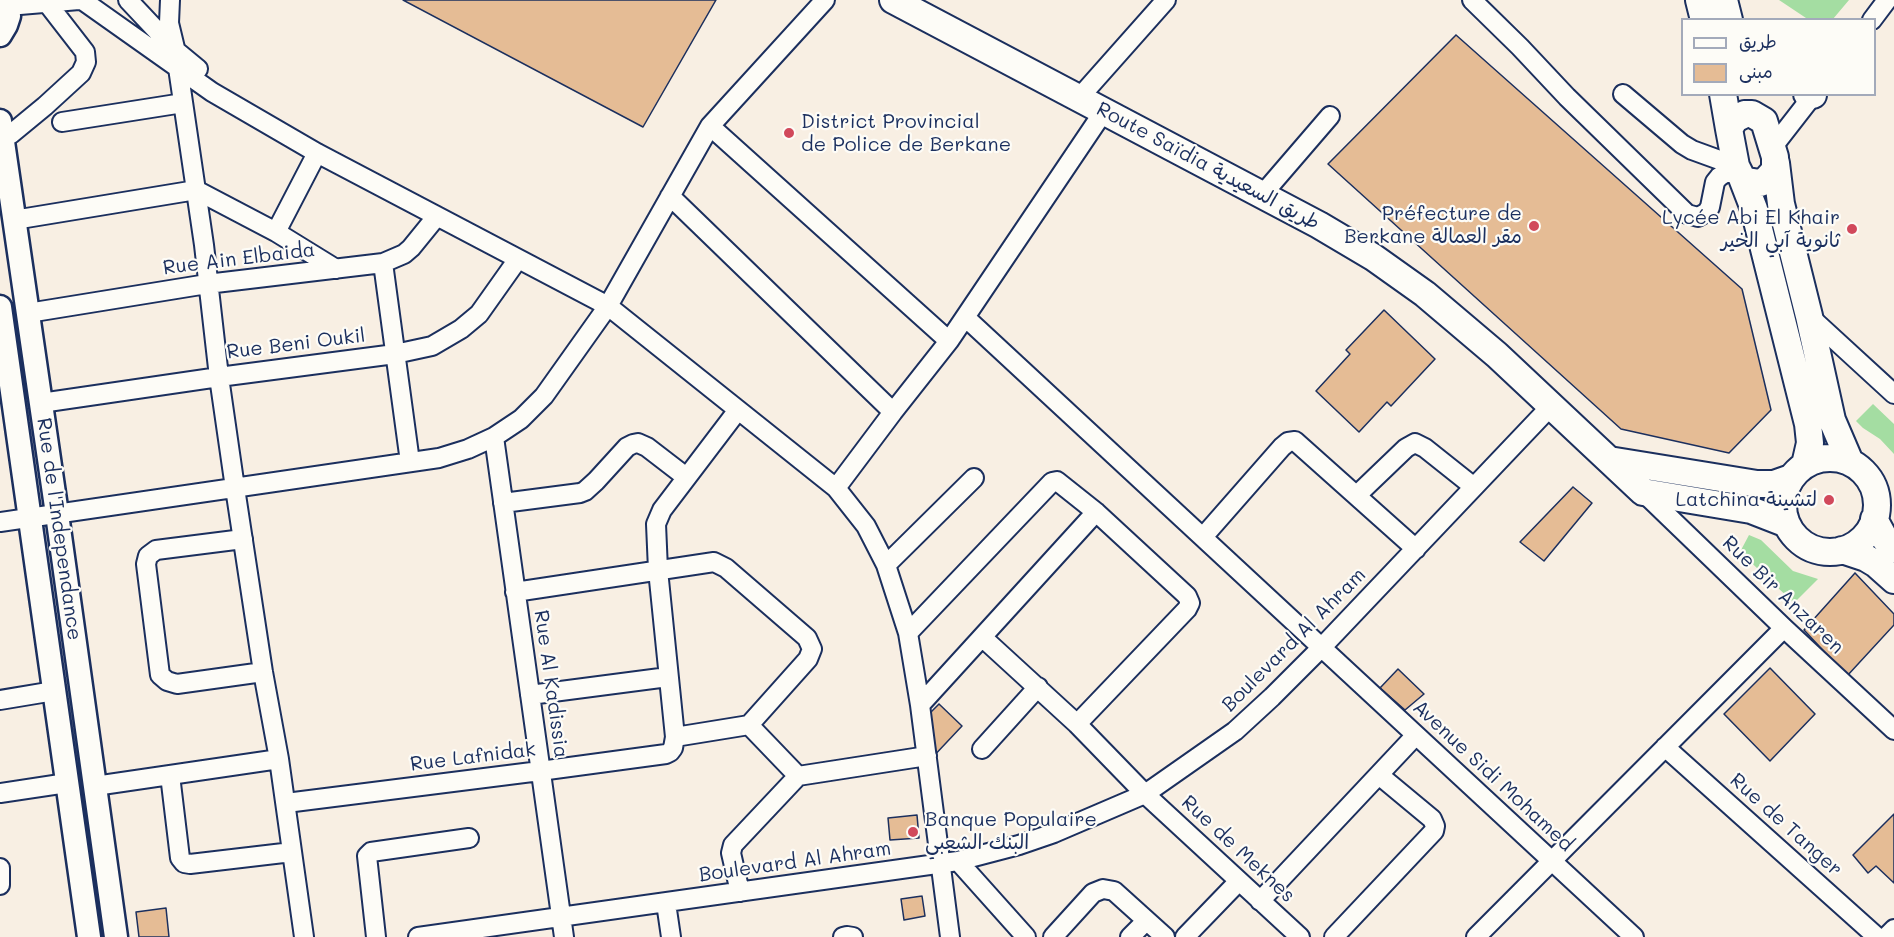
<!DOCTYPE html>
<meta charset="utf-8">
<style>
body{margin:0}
#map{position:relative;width:1894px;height:937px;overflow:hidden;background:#f8efe3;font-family:Mali,"Playpen Sans Arabic",sans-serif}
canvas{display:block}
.legend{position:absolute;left:1681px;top:18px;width:195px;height:78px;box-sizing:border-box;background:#fdfcf7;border:2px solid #a3aaba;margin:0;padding:8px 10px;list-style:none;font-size:18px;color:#1b2f5e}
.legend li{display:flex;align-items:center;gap:12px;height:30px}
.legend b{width:30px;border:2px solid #a3aaba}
</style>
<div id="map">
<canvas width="1894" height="937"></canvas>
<ul class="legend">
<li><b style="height:8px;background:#fdfcf7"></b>طريق</li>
<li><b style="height:16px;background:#e5bc95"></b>مبنى</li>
</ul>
</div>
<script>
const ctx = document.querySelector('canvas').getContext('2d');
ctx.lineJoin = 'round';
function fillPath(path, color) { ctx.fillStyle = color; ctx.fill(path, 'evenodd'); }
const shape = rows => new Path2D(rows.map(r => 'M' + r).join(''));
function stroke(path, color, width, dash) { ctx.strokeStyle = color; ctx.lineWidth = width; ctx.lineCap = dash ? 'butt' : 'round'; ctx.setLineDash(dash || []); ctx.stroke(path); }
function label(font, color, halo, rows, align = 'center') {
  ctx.font = font + ' Mali,"Playpen Sans Arabic",sans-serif'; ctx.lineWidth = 4.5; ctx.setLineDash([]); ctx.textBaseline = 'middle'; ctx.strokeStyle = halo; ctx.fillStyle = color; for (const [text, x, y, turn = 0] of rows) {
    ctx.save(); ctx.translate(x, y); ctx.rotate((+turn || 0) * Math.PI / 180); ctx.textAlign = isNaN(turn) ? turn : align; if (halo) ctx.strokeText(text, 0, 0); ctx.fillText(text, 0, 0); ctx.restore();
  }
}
fillPath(shape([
 [1779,0,1849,0,1833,19,1809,20],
 [1873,404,1894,424,1894,454,1880,439,1863,428,1856,421],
 [1749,535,1761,540,1793,571,1818,579,1794,603,1740,552]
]), '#a4dda2');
const building = shape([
 [403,0,716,0,643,127,403,0],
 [1456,35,1742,289,1771,410,1729,453,1621,429,1328,164,1456,35],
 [1384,310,1435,359,1391,406,1387,402,1359,432,1316,391,1350,354,1346,350,1384,310],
 [1573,487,1592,503,1544,561,1520,542,1573,487],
 [1855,573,1894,614,1894,625,1847,676,1804,630,1855,573],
 [1770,668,1815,714,1770,761,1724,714,1770,668],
 [1398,669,1424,694,1405,710,1380,688,1398,669],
 [939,704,962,726,930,760,924,719,939,704],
 [1894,814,1894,883,1876,866,1868,873,1853,855,1894,814],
 [917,815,919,838,890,840,888,818,917,815],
 [922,896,925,916,904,920,901,899,922,896],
 [166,908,169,937,139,937,136,912,166,908]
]);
fillPath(building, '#e5bc95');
stroke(building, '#1b2f5e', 1.5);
const minor = shape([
 [82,0,212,92,317,153,608,306,836,488,866,526,886,565,908,633,920,705,950,937],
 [128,0,175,50,198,69],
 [170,0,169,23,175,48],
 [1472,0,1520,47,1567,97,1687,214,1698,217,1707,212,1710,207,1715,182,1719,177,1725,173,1738,173],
 [8,6,79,0],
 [1872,20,1887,0],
 [178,68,204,245,219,377,235,488,263,672,279,759,304,937],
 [1623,94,1682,144,1692,150,1736,166],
 [1079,98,1166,0],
 [62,122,183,103],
 [710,126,949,341],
 [2,138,11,134,45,106,81,73,86,62,85,52,47,3],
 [1772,148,1814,94],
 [1262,195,1330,116],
 [670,196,893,412],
 [14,220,196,190,276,232,336,269],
 [276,232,317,153],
 [383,263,410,462],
 [28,313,207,284,383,263,404,254,411,248,437,216],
 [1809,316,1894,394],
 [965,317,1634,937],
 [41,403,219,377,395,354,432,346,461,329,479,314,518,259],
 [494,437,564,937],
 [836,488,893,412,949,341,1104,111],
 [1643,492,1784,628,1894,730],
 [1357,495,1406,448,1415,443,1425,448,1474,487],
 [503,503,580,493,585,491,596,481,627,447,633,444,638,443,647,447,686,477],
 [0,522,439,458,468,449,494,437,521,419,544,396,608,306,710,126,825,0],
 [1203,537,1282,447,1288,442,1295,441,1416,549],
 [243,539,156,550,148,556,146,564,160,675,167,681,177,684,263,672],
 [886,565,974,478],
 [515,592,714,562,726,568,807,638,812,649,808,659,749,725,675,737],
 [908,633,1052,482,1057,481,1096,512,1187,596,1190,603,1187,609,1077,724],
 [982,637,1077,724,1145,794,1300,937],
 [530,695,668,677],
 [0,700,54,691],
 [920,705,1096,512],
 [749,725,798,776],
 [1665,747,1877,937],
 [982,749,1038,687],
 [170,775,180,858,184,863,190,864,292,852],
 [95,786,279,759],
 [0,793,67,783],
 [286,803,540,771,666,754,670,752,673,748,675,737,658,570,656,524,662,510,738,410],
 [958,861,1026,937],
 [0,868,0,885],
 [740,892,731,853,733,845,798,776,927,756],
 [1260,901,1416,735],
 [666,903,671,937],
 [376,937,367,856,371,852,469,838],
 [418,937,958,861,1019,845,1054,833,1145,794,1235,731,1272,697,1322,647,1551,406],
 [843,937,847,936,853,937],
 [1053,937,1093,893,1103,889,1114,891,1165,937],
 [1130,937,1146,921],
 [1185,937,1239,881],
 [1334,937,1434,831,1435,826,1432,819,1379,775],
 [1476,937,1784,628],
 [1886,937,1894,929]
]);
const major = shape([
 [0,35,6,25,9,16,6,0],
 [0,121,57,514,116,937],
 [0,307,89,937]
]);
const highway = shape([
 [893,0,1319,225,1373,257,1425,294,1497,355,1643,492,1751,510,1787,524],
 [1699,0,1704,20],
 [1724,0,1729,20],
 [1723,94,1729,129],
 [1807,94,1813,95],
 [1745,114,1752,114,1764,121,1775,157,1775,170,1766,180,1760,183,1747,181,1742,178,1736,166,1729,129,1735,119,1745,114],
 [1776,163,1781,204,1809,316,1832,420,1850,462],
 [1742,178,1754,209,1808,424,1810,443,1805,465],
 '1783 505a47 47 0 1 1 94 0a47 47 0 1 1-94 0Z',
 [1609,460,1757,484,1774,484,1791,478],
 [1874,519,1885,539,1894,549],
 [1842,550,1866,558,1876,564,1894,580]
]);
stroke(minor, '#1b2f5e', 22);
stroke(major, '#1b2f5e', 27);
stroke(highway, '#1b2f5e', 30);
stroke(minor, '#fdfcf7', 18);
stroke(major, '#fdfcf7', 22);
stroke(highway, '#fdfcf7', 26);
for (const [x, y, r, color] of [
 [789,133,6,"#d1495b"],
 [1534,226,6,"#d1495b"],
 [1852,229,6,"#d1495b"],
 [1829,500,6,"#d1495b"],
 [913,832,6,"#d1495b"]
]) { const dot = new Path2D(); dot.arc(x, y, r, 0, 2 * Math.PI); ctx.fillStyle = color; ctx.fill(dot); stroke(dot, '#fdfcf7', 2); }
label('20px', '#1b2f5e', '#fdfcf7', [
 ["District Provincial",801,122,"left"],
 ["de Police de Berkane",801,145,"left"],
 ["Préfecture de",1522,214],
 ["Berkane مقر العمالة",1522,237],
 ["Lycée Abi El Khair",1840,218],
 ["ثانوية آبي الخير",1840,241],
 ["Latchina لتشينة",1817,500],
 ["Banque Populaire",925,820,"left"],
 ["البنك الشعبي",925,843,"left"]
], 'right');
label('20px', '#1b2f5e', '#fdfcf7', [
 ["Route Saïdia طريق السعيدية",1208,166,28],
 ["Rue Ain Elbaida",239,259,-7],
 ["Rue Beni Oukil",296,344,-7],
 ["Rue de l'Independance",59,529,82],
 ["Rue Bir Anzaren",1783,595,44],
 ["Boulevard Al Ahram",1294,640,-45],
 ["Rue Al Kadissia",551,684,82],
 ["Rue Lafnidak",473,757,-7],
 ["Avenue Sidi Mohamed",1493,776,43],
 ["Rue de Tanger",1786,825,42],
 ["Rue de Meknes",1238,849,43],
 ["Boulevard Al Ahram",795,862,-8]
]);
</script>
